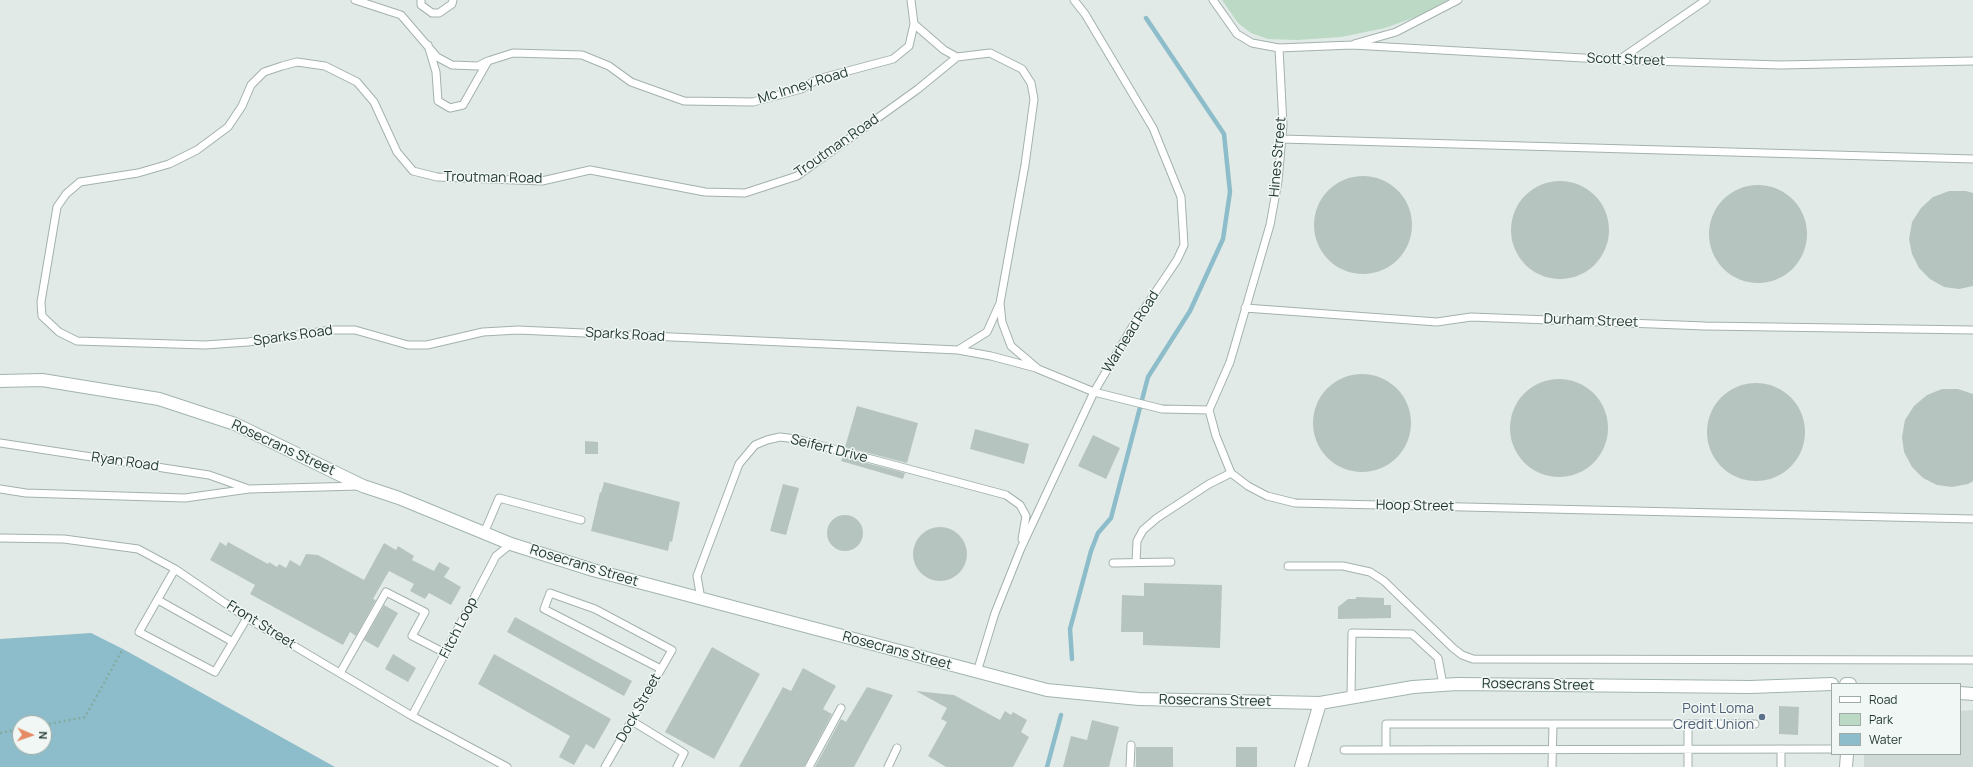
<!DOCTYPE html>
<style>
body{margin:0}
#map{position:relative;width:1973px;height:767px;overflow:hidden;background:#e1eae6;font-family:Manrope,sans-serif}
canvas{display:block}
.legend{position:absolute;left:1831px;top:683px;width:130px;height:72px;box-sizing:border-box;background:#f1f7f4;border:1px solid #9faba7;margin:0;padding:5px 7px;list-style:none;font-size:12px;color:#233934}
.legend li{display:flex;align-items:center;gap:8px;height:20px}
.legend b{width:20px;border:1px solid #9faba7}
.north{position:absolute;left:12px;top:715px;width:40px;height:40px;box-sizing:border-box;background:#f1f7f4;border:1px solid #9faba7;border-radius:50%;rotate:92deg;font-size:11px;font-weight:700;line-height:16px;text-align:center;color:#233934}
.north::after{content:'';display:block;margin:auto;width:14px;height:18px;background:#e58c64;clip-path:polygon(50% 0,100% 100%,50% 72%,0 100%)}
</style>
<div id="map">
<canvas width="1973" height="767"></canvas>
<ul class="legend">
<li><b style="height:5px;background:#fff"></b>Road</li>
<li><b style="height:11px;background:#bbd9c5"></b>Park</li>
<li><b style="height:11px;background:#8dbdca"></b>Water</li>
</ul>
<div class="north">N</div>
</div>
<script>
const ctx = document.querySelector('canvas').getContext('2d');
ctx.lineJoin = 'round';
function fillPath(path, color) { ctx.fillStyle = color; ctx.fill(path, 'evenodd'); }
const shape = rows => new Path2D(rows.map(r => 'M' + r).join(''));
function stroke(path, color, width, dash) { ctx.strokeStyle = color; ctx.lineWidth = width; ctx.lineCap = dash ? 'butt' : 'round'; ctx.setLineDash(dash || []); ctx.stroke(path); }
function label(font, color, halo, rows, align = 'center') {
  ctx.font = font + ' Manrope,sans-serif'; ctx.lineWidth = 3; ctx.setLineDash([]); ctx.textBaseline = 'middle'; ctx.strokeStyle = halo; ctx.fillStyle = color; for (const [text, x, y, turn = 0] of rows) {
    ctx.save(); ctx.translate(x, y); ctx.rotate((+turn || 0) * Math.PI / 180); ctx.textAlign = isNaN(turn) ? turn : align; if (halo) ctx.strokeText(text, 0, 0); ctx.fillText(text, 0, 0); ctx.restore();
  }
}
fillPath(shape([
 [1973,710,1973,767,1864,767,1864,754,1960,754,1960,711]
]), '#cfd9d5');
fillPath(shape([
 [1222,0,1449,0,1421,15,1385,28,1341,37,1297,40,1268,39,1251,33,1238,23]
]), '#bbd9c5');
fillPath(shape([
 [91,633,123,649,335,767,0,767,0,639],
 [20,723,44,723,44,747,20,747]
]), '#8dbdca');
stroke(shape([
 [1072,659,1070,629,1091,551,1098,533,1111,518,1148,377,1190,311,1223,239,1230,192,1224,134,1146,18],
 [1047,767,1061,715]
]), '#8dbdca', 4.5);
fillPath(shape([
 '1314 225a49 49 0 1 1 98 0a49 49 0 1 1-98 0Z',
 '1511 230a49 49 0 1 1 98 0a49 49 0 1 1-98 0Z',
 '1709 234a49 49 0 1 1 98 0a49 49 0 1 1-98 0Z',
 [1949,191,1966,191,1973,193,1973,286,1959,289,1944,287,1930,279,1919,268,1912,254,1909,239,1912,222,1921,208,1933,197],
 '1313 423a49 49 0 1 1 98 0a49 49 0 1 1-98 0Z',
 '1510 428a49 49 0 1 1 98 0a49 49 0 1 1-98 0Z',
 '1707 432a49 49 0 1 1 98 0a49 49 0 1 1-98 0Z',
 [1942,389,1958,389,1973,394,1973,481,1968,484,1952,487,1937,485,1923,478,1912,467,1904,452,1902,437,1905,420,1914,406,1927,395],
 [857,406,918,423,907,463,845,447],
 [975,429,1029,444,1024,464,970,449],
 [1093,435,1120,448,1106,479,1078,466],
 [585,441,598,442,598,454,585,454],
 [843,457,905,473,903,479,841,461],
 [604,482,680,502,672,542,670,541,668,551,591,531,600,492,601,493],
 [783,484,799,488,786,535,770,531],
 '827 533a18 18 0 1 1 36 0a18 18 0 1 1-36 0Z',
 '913 554a27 27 0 1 1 54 0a27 27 0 1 1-54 0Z',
 [220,542,226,546,228,542,268,564,269,562,277,567,279,564,286,568,290,560,300,566,306,554,318,555,364,580,384,543,396,550,398,546,414,556,412,560,434,571,439,562,450,568,444,577,461,587,451,605,429,593,425,599,410,591,414,584,389,571,373,599,376,600,356,636,350,632,343,645,250,594,255,585,210,560],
 [1144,583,1222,585,1220,648,1143,645,1143,632,1121,632,1122,595,1144,596],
 [1356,597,1384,598,1384,605,1391,605,1391,618,1338,619,1338,607,1348,599,1356,599],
 [384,605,398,613,378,648,364,640],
 [515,617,632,681,624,696,507,632],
 [712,647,760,674,714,759,665,732],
 [393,654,416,668,408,682,385,669],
 [494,654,611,719,594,749,586,744,574,765,559,757,570,736,478,684],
 [803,668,836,686,823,709,832,714,804,767,739,767,783,687,791,691],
 [867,687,893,695,854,767,815,767,841,719,846,722],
 [916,691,954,695,1000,720,1005,711,1011,715,1013,712,1027,720,1021,732,1029,737,1013,767,946,767,928,756,947,722,941,719,947,708],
 [1779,706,1799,707,1798,735,1779,734],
 [1092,720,1119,727,1109,767,1063,767,1071,736,1087,740],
 [1136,747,1173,747,1173,767,1136,767],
 [1236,747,1257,747,1257,767,1236,767]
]), '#b6c4bf');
const lane = shape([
 [355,0,401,15,437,57,452,65,478,66,488,61],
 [421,0,421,5,432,13,439,13,452,4,453,0],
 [1213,0,1237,34,1252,43,1279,48,1352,45,1619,60,1780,65,1973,61],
 [914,24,944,50,957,57],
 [1354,44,1396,32,1458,0],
 [428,45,436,72,438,101,450,108,463,105,488,61,513,53,582,55,609,66,631,82,684,101,753,102,801,89,818,79,893,59,909,46,914,24,911,0],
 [1279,48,1283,125,1278,181,1270,225,1230,362,1209,410,1216,436,1231,473,1248,486,1267,496,1295,503,1973,519],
 [1619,60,1706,0],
 [1282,139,1973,159],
 [1000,303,987,332,958,350,518,330,483,332,427,345,408,345,355,330,332,330,248,342,205,345,77,341,59,332,42,316,41,302,57,207,66,194,80,182,138,173,169,164,197,150,228,127,242,106,251,85,264,72,282,66,297,62,325,66,357,82,374,102,397,152,413,171,437,177,542,181,590,170,705,192,745,193,797,176,918,89,957,57,990,53,1022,69,1031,83,1034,99,1025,165,1000,303,1002,322,1011,346,1038,369,1094,392,1162,409,1209,410],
 [1245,308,1437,322,1471,317,1705,326,1973,330],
 [958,350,991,356,1036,368],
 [0,443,209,475,246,488],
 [0,489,26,493,185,498,249,489,359,486],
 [484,533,499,498,581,520],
 [0,538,64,539,138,549,175,569,247,618,412,716,507,767],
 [1136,562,1137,541,1143,530,1157,518,1209,484,1231,473],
 [1113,563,1171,562],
 [1288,566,1343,566,1370,572,1384,581,1453,648,1462,655,1473,659,1973,660],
 [175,569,139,632,215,672,247,618],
 [701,599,697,576,739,464,755,445,767,440,780,437,796,439,1006,495,1020,505,1026,516,1022,539],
 [158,600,233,642],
 [977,672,995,613,1021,548,1094,392,1134,324,1177,260,1184,245,1181,197,1153,128,1085,14,1074,0],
 [340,673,386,592,425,612,412,636,445,653],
 [1351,696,1352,633,1412,634,1438,658,1443,685],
 [412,716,496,556,511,544],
 [632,721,684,753,677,767],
 [1344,750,1832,749],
 [1386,750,1386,724,1755,724],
 [605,767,672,650,595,609,550,593,544,609,661,669],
 [809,767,841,708],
 [888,767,897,748],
 [1130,767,1131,745],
 [1552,767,1553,724],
 [1688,767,1688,724],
 [1781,767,1781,749]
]);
const street = shape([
 [1301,767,1320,703],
 [1846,767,1847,754]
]);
const secondary = shape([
 [0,381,42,380,159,399,235,424,363,486,399,498,511,544,593,570,1047,690,1139,699,1320,703,1413,687,1457,684,1750,687,1832,684],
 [1846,684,1850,684],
 [1960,693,1973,694]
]);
stroke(lane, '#a4b1ad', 9);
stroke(street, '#a4b1ad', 14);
stroke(secondary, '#a1b4af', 14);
stroke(shape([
 [44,725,85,717,123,649],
 [0,733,20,729]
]), '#84aba1', 2.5, [2, 3]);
stroke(lane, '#fff', 7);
stroke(street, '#fff', 12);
stroke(secondary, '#fff', 12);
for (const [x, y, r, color] of [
 [1762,717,4,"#5c6f8a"]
]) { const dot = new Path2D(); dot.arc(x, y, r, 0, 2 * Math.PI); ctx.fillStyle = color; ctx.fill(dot); stroke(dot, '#f1f7f4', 1.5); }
label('14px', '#233934', '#f1f7f4', [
 ["Scott Street",1626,60,2],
 ["Mc Inney Road",803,86,-17],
 ["Troutman Road",837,146,-35],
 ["Hines Street",1278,157,-85],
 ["Troutman Road",493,178,1],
 ["Durham Street",1591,321,2],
 ["Warhead Road",1131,332,-58],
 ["Sparks Road",625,335,3],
 ["Sparks Road",293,336,-8],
 ["Rosecrans Street",283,448,25],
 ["Seifert Drive",829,449,14],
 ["Ryan Road",125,462,8],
 ["Hoop Street",1415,506,1],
 ["Rosecrans Street",584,566,17],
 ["Front Street",261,625,32],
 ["Fitch Loop",459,628,-63],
 ["Rosecrans Street",897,651,15],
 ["Rosecrans Street",1538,685,1],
 ["Rosecrans Street",1215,701,1],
 ["Dock Street",639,708,-61]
]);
label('14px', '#4e5e75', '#f1f7f4', [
 ["Point Loma",1754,709],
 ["Credit Union",1754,725]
], 'right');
</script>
